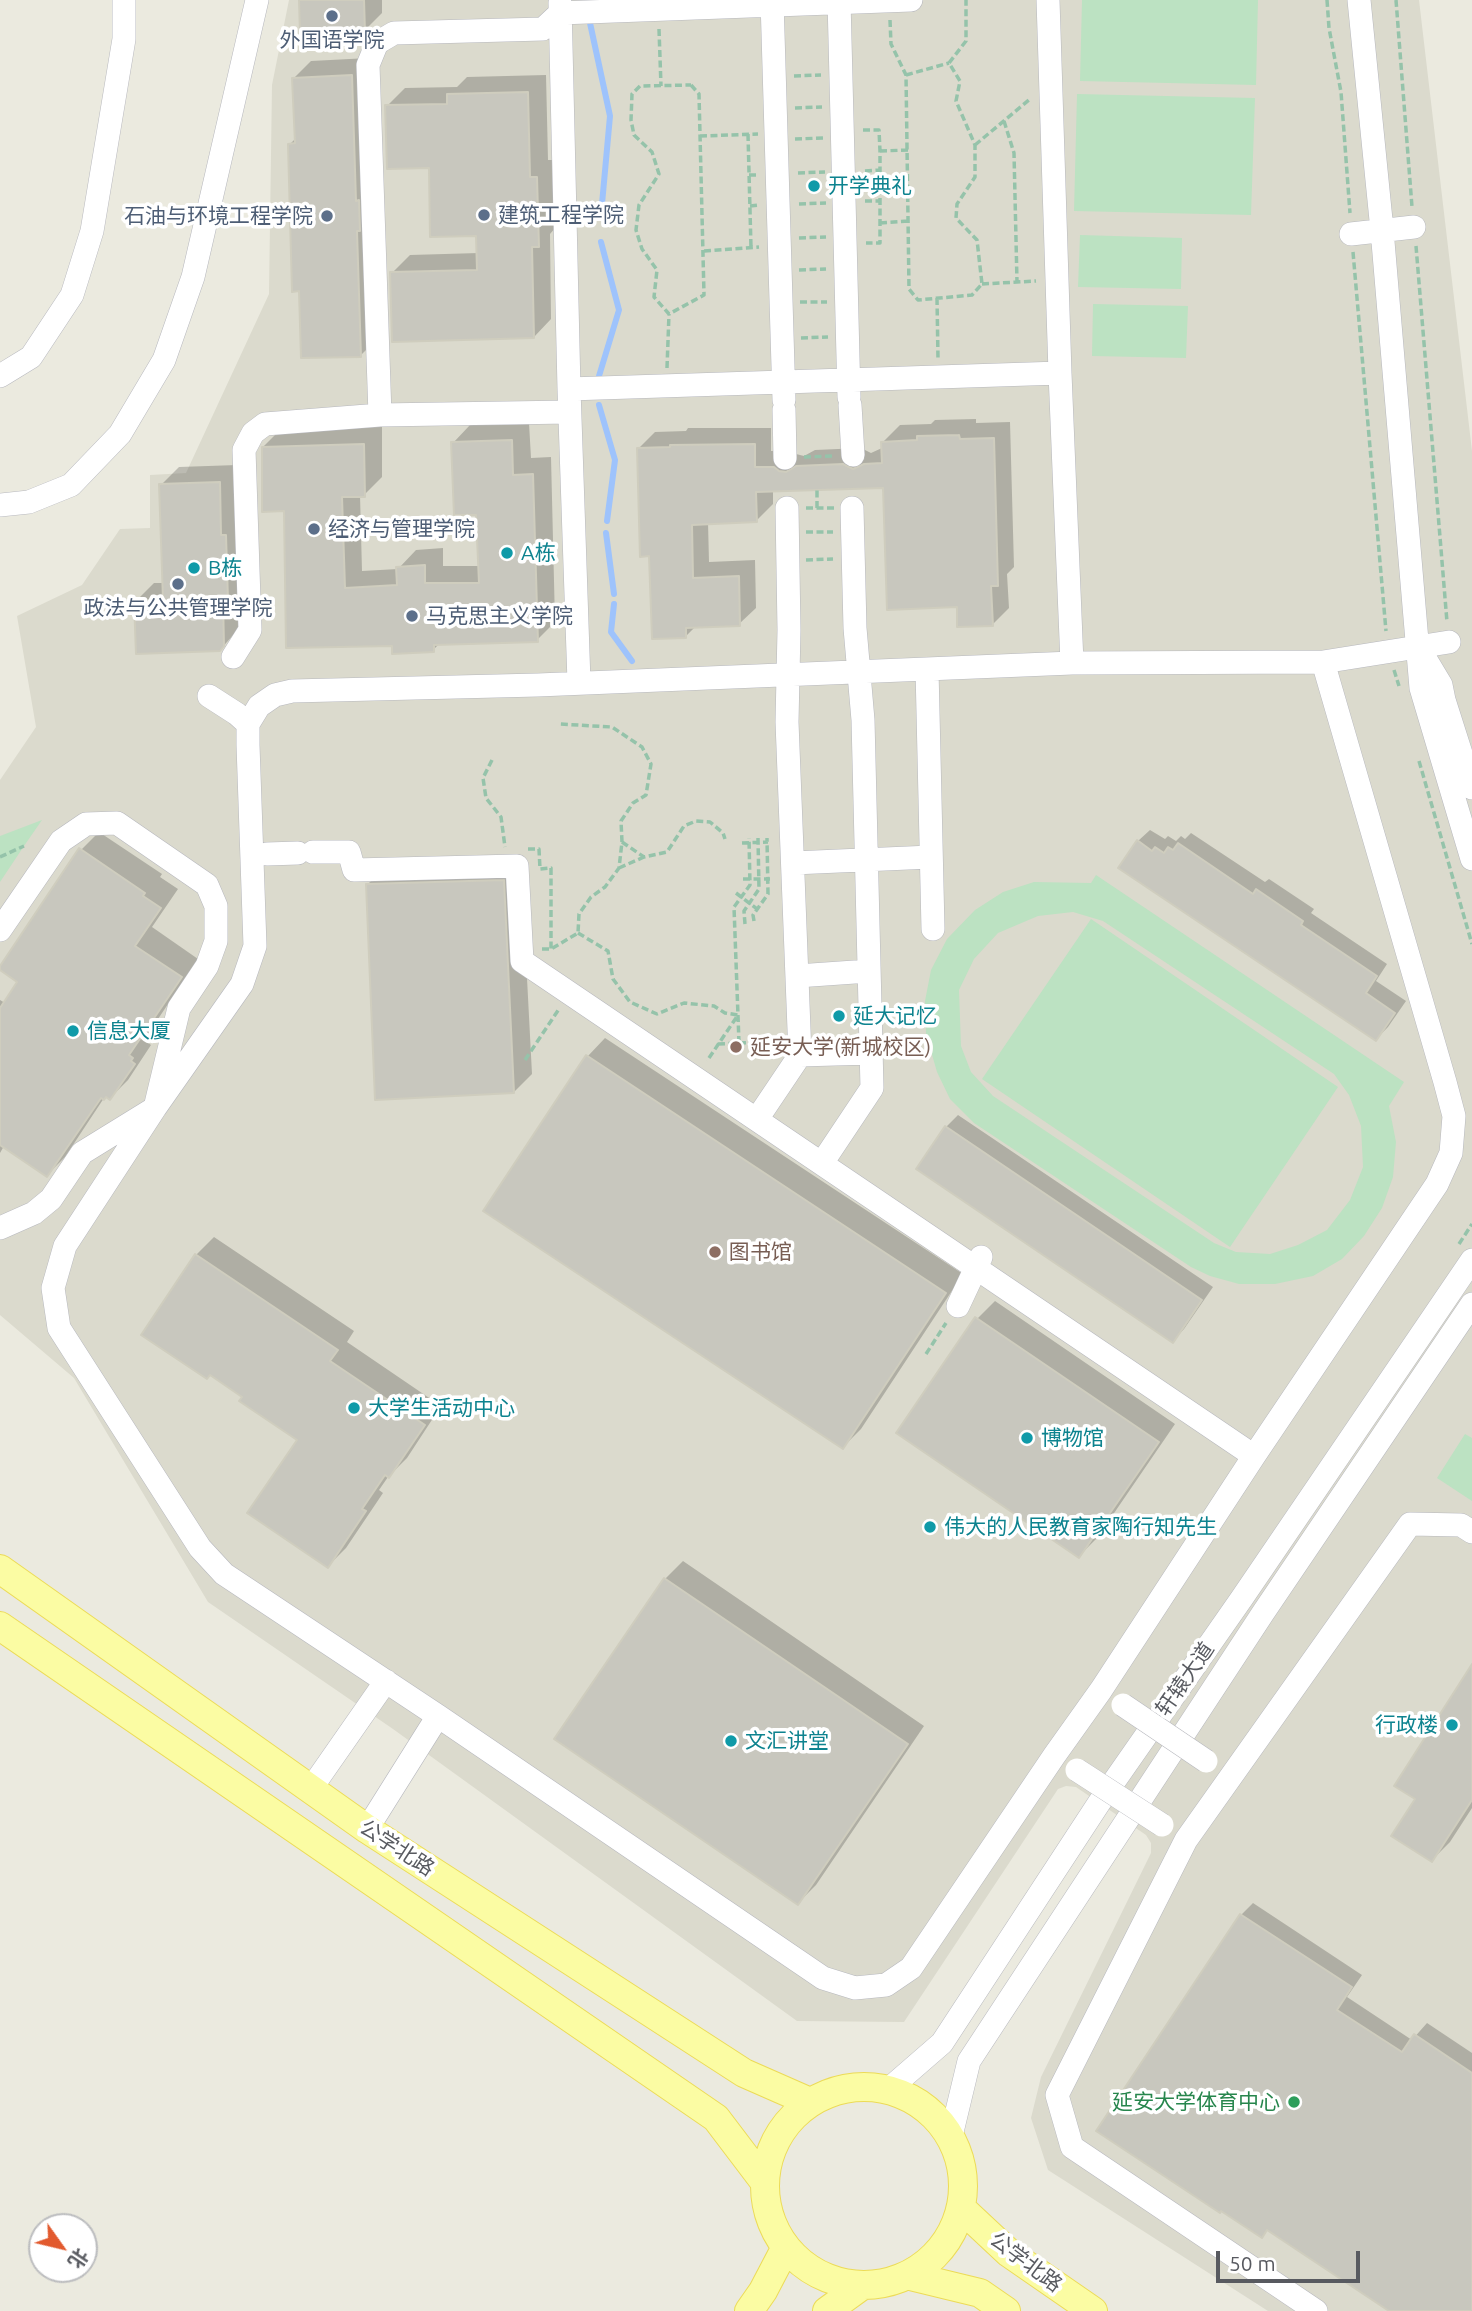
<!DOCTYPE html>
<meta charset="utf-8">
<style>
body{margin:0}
#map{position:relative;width:1472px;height:2311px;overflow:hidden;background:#ebeadf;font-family:Ubuntu,"Noto Sans SC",sans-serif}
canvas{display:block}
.north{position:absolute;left:28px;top:2213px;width:70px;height:70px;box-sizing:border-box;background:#fff;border:2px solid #bcbdbf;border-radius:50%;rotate:124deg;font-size:19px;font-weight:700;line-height:28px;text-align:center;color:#585a60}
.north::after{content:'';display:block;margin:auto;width:24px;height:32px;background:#e25a2e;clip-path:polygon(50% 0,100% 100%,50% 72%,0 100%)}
.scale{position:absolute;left:1216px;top:2251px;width:144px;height:32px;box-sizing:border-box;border:4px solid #585a60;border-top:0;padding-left:9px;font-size:21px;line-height:24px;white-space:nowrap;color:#585a60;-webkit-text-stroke:5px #fff;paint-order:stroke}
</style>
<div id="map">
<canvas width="1472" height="2311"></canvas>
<div class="north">北</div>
<div class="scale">50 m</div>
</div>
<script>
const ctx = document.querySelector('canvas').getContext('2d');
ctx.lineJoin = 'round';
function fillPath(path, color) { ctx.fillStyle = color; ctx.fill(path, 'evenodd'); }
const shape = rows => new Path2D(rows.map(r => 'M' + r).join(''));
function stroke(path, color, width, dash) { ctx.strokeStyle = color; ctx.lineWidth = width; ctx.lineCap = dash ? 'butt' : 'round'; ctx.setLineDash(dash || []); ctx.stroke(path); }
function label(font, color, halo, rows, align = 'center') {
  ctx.font = font + ' Ubuntu,"Noto Sans SC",sans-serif'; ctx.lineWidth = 7; ctx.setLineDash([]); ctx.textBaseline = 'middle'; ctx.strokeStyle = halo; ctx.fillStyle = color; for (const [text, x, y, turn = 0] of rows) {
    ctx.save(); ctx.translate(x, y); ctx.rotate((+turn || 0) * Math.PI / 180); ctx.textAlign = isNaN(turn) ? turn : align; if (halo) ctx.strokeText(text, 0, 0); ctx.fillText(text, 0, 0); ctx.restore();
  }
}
fillPath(shape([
 [289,0,1419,0,1472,451,1472,2311,1268,2311,1048,2170,1031,2118,1041,2077,1151,1853,1151,1843,1146,1835,1076,1787,1066,1786,1058,1789,904,2022,797,2021,393,1729,208,1602,74,1378,0,1315,0,780,36,727,17,616,82,585,120,529,150,528,150,475,186,473,269,294,272,85]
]), '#dbdacd');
fillPath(shape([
 [1082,0,1258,0,1256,85,1080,81],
 [1077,94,1255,98,1251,215,1074,211],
 [1080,235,1182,238,1181,289,1078,287],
 [1093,304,1188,306,1186,358,1092,356],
 [42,820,24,846,0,882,0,836],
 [1096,875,1404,1082,1389,1106,1396,1142,1393,1177,1382,1208,1364,1236,1342,1259,1313,1276,1275,1284,1239,1284,1210,1276,1191,1267,974,1123,950,1099,937,1072,926,1034,925,1001,931,970,947,939,975,910,1003,892,1034,882,1091,883],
 [1073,912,1103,921,1334,1074,1349,1095,1361,1126,1363,1167,1350,1200,1327,1230,1298,1245,1270,1254,1236,1252,1214,1243,993,1096,971,1072,961,1046,959,990,974,959,998,933,1038,916],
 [1091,919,1338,1087,1230,1247,982,1079],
 [1465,1434,1472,1438,1472,1501,1437,1478]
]), '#bce2c2');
fillPath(shape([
 [301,0,382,0,382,13,364,31],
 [369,58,379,337,361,355,300,289,290,144,296,138,293,79,311,61],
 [546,75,548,160,554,160,556,227,550,234,551,319,534,337,392,273,410,255,479,253,478,234,387,106,405,88,457,87,467,77],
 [976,419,976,423,1010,422,1014,567,1007,574,1009,608,992,625,958,606,885,486,773,489,773,504,756,521,708,522,709,562,755,560,756,608,739,624,696,626,686,636,651,554,638,449,655,432,686,431,688,428,771,428,771,451,792,451,796,454,804,456,815,450,861,448,871,453,882,448,883,442,900,425,931,424,935,420],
 [529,423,531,458,551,457,555,622,537,640,440,643,433,650,393,644,288,647,285,509,263,447,281,429,382,427,382,477,364,495,360,495,362,571,398,569,416,550,443,548,443,566,480,566,477,514,453,443,470,425],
 [237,465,241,626,220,650,136,601,154,583,164,583,161,485,179,467],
 [1150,830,1165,839,1168,836,1176,841,1181,836,1185,839,1191,833,1265,882,1269,879,1314,909,1311,913,1387,964,1376,981,1406,1001,1388,1027,1376,1039,1138,841],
 [99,832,162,874,160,877,178,889,152,927,198,959,146,1037,149,1039,147,1042,151,1045,128,1080,110,1098,106,1095,65,1157,47,1175,4,1146,0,1153,0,1000,5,1003,20,981,81,850],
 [521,863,532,1074,514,1092,368,884,386,866],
 [605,1038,963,1274,861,1429,843,1447,485,1210,588,1056],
 [958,1115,1213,1287,1184,1329,1173,1341,918,1168,946,1127],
 [214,1237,354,1331,347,1342,441,1406,407,1458,388,1477,379,1490,383,1493,346,1548,328,1566,299,1439,244,1397,210,1373,143,1334,196,1255],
 [995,1301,1175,1424,1097,1538,1079,1556,977,1319],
 [683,1561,924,1726,816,1885,798,1903,665,1579],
 [1472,1667,1472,1808,1450,1842,1432,1860,1417,1799],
 [1253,1903,1362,1975,1347,1997,1412,2040,1427,2023,1472,2053,1472,2311,1392,2311,1269,2229,1262,2236,1098,2130,1241,1915]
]), '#0003');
stroke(shape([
 [590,23,610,116,601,215],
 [599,376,619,310,601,242],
 [599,405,615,460,607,521],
 [606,533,614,594],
 [614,604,611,632,632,661]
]), '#9ec3fc', 6);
const building = shape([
 [299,0,364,0,365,32,300,34,299,0],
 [352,75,356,201,359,200,360,231,357,231,361,357,301,358,299,291,292,292,288,144,295,143,292,78,352,75],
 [528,92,530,177,537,177,539,247,532,247,534,338,392,342,390,272,477,270,476,236,430,237,429,168,387,169,385,105,447,104,447,94,528,92],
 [959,435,960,439,994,438,998,586,991,586,993,626,957,627,957,607,887,610,883,488,756,492,757,522,692,525,693,578,739,576,740,626,686,628,686,638,652,639,649,556,640,557,637,448,670,447,670,445,755,444,755,467,774,467,779,471,786,472,796,466,843,464,853,469,864,464,882,463,881,442,917,440,917,436,959,435],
 [512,440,513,475,533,474,538,642,434,645,434,652,392,654,392,646,286,648,284,511,262,512,262,447,364,444,365,497,342,497,345,588,397,585,396,567,425,565,425,583,479,583,476,515,454,515,451,442,512,440],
 [220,482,221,535,226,535,228,600,223,600,224,646,220,651,136,654,134,601,163,600,159,484,220,482],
 [1137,840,1152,851,1155,847,1164,853,1168,847,1173,850,1178,843,1253,894,1256,889,1303,921,1301,925,1377,976,1366,993,1395,1013,1376,1041,1118,868,1137,840],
 [79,848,145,893,143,896,161,908,135,946,182,977,129,1055,133,1058,131,1061,135,1064,110,1100,106,1097,104,1100,101,1098,47,1177,0,1145,0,1008,17,982,0,970,0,966,79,848],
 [504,880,514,1093,375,1100,366,884,504,880],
 [586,1055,946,1293,843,1449,483,1211,586,1055],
 [945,1126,1202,1300,1173,1343,916,1169,945,1126],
 [195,1254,338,1350,330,1361,425,1425,389,1478,385,1475,362,1509,366,1511,328,1568,247,1513,297,1440,239,1401,242,1397,210,1375,207,1379,141,1335,195,1254],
 [975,1317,1159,1442,1079,1558,896,1433,975,1317],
 [664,1578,908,1744,798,1905,554,1739,664,1578],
 [1472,1664,1472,1800,1432,1862,1391,1836,1415,1799,1394,1786,1472,1664],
 [1240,1914,1352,1987,1337,2010,1402,2052,1414,2034,1472,2073,1472,2311,1389,2311,1267,2230,1262,2238,1221,2211,1220,2213,1096,2131,1240,1914]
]);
fillPath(building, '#c8c7be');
stroke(building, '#cfcdbe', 2);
const minor = shape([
 [772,0,784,400],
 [839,0,849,397],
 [1048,0,1060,373,1072,663],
 [1359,0,1382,230,1421,688,1472,859],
 [560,3,569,389,579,682],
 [1351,234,1414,227],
 [0,376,31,357,72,295,92,231,124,39,124,0],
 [569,389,1060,373],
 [850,405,853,455],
 [784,410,785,458],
 [380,415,368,65,377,43,394,33,543,29,560,13,911,0],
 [0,505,29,502,71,485,120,434,164,360,193,277,257,0],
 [1420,650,1441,685,1444,700,1472,788],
 [233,657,250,630,244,450,253,433,265,424,380,415,569,412],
 [1323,662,1445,1082,1454,1116,1451,1153,1437,1184,1254,1456,1101,1690,1054,1756,911,1968,886,1985,855,1988,823,1978,438,1716,224,1574,200,1548,59,1328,53,1288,65,1246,155,1108,242,984,255,946,248,745,248,724,259,706,275,695,292,691,538,685,1072,663,1323,662,1449,642],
 [927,669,933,929],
 [209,696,237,714,248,724],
 [313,852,349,852,354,870,517,866,522,961,1254,1456],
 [267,854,298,853],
 [793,863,931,857],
 [0,930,61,841,86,824,117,823,207,885,216,906,216,941,207,966,179,1008,155,1108,82,1153,51,1199,34,1213,0,1228],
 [797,976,869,971],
 [800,1055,871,1053],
 [757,1119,800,1055,787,722,789,630,787,508],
 [822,1163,872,1088,863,720,855,628,852,508],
 [958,1306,981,1257],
 [310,1790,386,1681],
 [367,1829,438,1716],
 [889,2089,942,2043,1099,1803,1242,1598,1472,1260],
 [951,2136,969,2061,1263,1613,1472,1304],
 [1316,2311,1072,2147,1057,2095,1186,1840,1410,1524,1461,1525,1472,1532]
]);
const major = shape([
 [0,1569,367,1829,744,2073,810,2102],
 [0,1626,716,2118,763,2180],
 '765 2186a99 99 0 1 1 198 0a99 99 0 1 1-198 0Z',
 [962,2209,1009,2253,1093,2311],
 [910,2276,980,2293,1006,2311],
 [749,2311,763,2291,785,2249],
 [827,2311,860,2287]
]);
stroke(minor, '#b7b8be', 24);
stroke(major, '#ecdb57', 30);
stroke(shape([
 [1327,0,1329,28,1341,92,1350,213],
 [1396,0,1412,207],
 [890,20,891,44,906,75,909,289,918,300,972,295,982,284,977,240,956,218,957,204,975,177,975,145,956,101,960,81,949,63,966,41,966,0],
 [659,29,661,86],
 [906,75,949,63],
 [794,76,821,75],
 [691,85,699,94,704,295,669,314,654,297,657,270,642,249,636,230,639,205,659,174,652,152,634,135,631,120,632,94,640,86,691,85],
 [795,108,822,107],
 [1004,121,1014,153,1017,282],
 [863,130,879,130,880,151,880,243,866,243],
 [748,134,751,248],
 [700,136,758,134],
 [795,139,823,138],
 [975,145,1030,99],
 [880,151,908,150],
 [865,171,880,170],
 [798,173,825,172],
 [749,175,759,175],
 [865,201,880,201],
 [799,204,826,203],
 [750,206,759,205],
 [880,223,909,221],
 [799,238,826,237],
 [1416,246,1447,622],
 [704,251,759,247],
 [1353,252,1386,631],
 [799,270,826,269],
 [982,284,1036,281],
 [937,298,938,359],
 [800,302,827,302],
 [801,338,828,337],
 [667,368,669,314],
 [804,457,832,456],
 [806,508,834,508],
 [817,508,817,490],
 [806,532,833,532],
 [806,560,833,559],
 [1394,670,1399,686],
 [492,760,483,778,486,798,501,817,505,847],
 [1419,761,1472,944],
 [622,842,644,857,667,852,684,826,696,821,710,822,723,833,725,839],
 [742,843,768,842],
 [528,849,539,849,540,869,551,868,551,949],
 [0,857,24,846],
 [619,868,644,857],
 [743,879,770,879],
 [736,893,761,912],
 [754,921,753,915,768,894,767,838],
 [745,924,744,911,759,889,758,838],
 [578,933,608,951,613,979,630,1002,657,1014,684,1003,714,1006,725,1013,738,1015,707,1061],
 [542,949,551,949,578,933,579,914,591,897,605,887,619,868,622,842,621,821,633,803,646,795,651,764,642,747,612,727,559,724],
 [739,1043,734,907,750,885,749,838],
 [718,1044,780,1041],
 [525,1060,559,1009],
 [1459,1244,1472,1224],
 [926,1354,946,1323]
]), '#95c3aa', 3.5, [7, 3.5]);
stroke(minor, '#fff', 23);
stroke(major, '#fbfca3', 28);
const minorBridge = shape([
 [1123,1705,1206,1761],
 [1077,1770,1162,1825]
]);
stroke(minorBridge, '#b7b8be', 24, []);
stroke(minorBridge, '#fff', 23);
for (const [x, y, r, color] of [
 [332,16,7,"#5c6f8a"],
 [814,186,7,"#0f9aa8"],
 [484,215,7,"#5c6f8a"],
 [327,216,7,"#5c6f8a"],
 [314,529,7,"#5c6f8a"],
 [507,553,7,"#0f9aa8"],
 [194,568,7,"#0f9aa8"],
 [178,584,7,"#5c6f8a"],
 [412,616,7,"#5c6f8a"],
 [839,1016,7,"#0f9aa8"],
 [73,1031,7,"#0f9aa8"],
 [736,1047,7,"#8d6e63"],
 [715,1252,7,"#8d6e63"],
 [354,1408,7,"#0f9aa8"],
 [1027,1438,7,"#0f9aa8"],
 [930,1527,7,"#0f9aa8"],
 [1452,1725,7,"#0f9aa8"],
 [731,1741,7,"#0f9aa8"],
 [1294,2102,7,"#2e9e5b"]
]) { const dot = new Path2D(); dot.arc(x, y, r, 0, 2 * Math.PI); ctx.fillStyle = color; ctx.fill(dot); stroke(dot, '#fff', 2.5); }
label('21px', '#4e5e75', '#fff', [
 ["外国语学院",332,40,"center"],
 ["建筑工程学院",498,215],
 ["石油与环境工程学院",313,216,"right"],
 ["经济与管理学院",328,529],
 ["政法与公共管理学院",178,608,"center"],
 ["马克思主义学院",426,616]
], 'left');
label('21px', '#0d838f', '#fff', [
 ["开学典礼",828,186],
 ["A栋",521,553],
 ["B栋",208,568],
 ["延大记忆",853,1016],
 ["信息大厦",87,1031],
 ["大学生活动中心",368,1408],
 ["博物馆",1041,1438],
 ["伟大的人民教育家陶行知先生",944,1527],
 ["行政楼",1438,1725,"right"],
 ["文汇讲堂",745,1741]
], 'left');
label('21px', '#785e54', '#fff', [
 ["延安大学(新城校区)",750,1047],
 ["图书馆",729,1252]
], 'left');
label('21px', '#585a60', '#fff', [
 ["轩辕大道",1185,1679,-55],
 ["公学北路",397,1848,33],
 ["公学北路",1026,2262,37]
]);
label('21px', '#27864d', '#fff', [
 ["延安大学体育中心",1280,2102]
], 'right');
</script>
